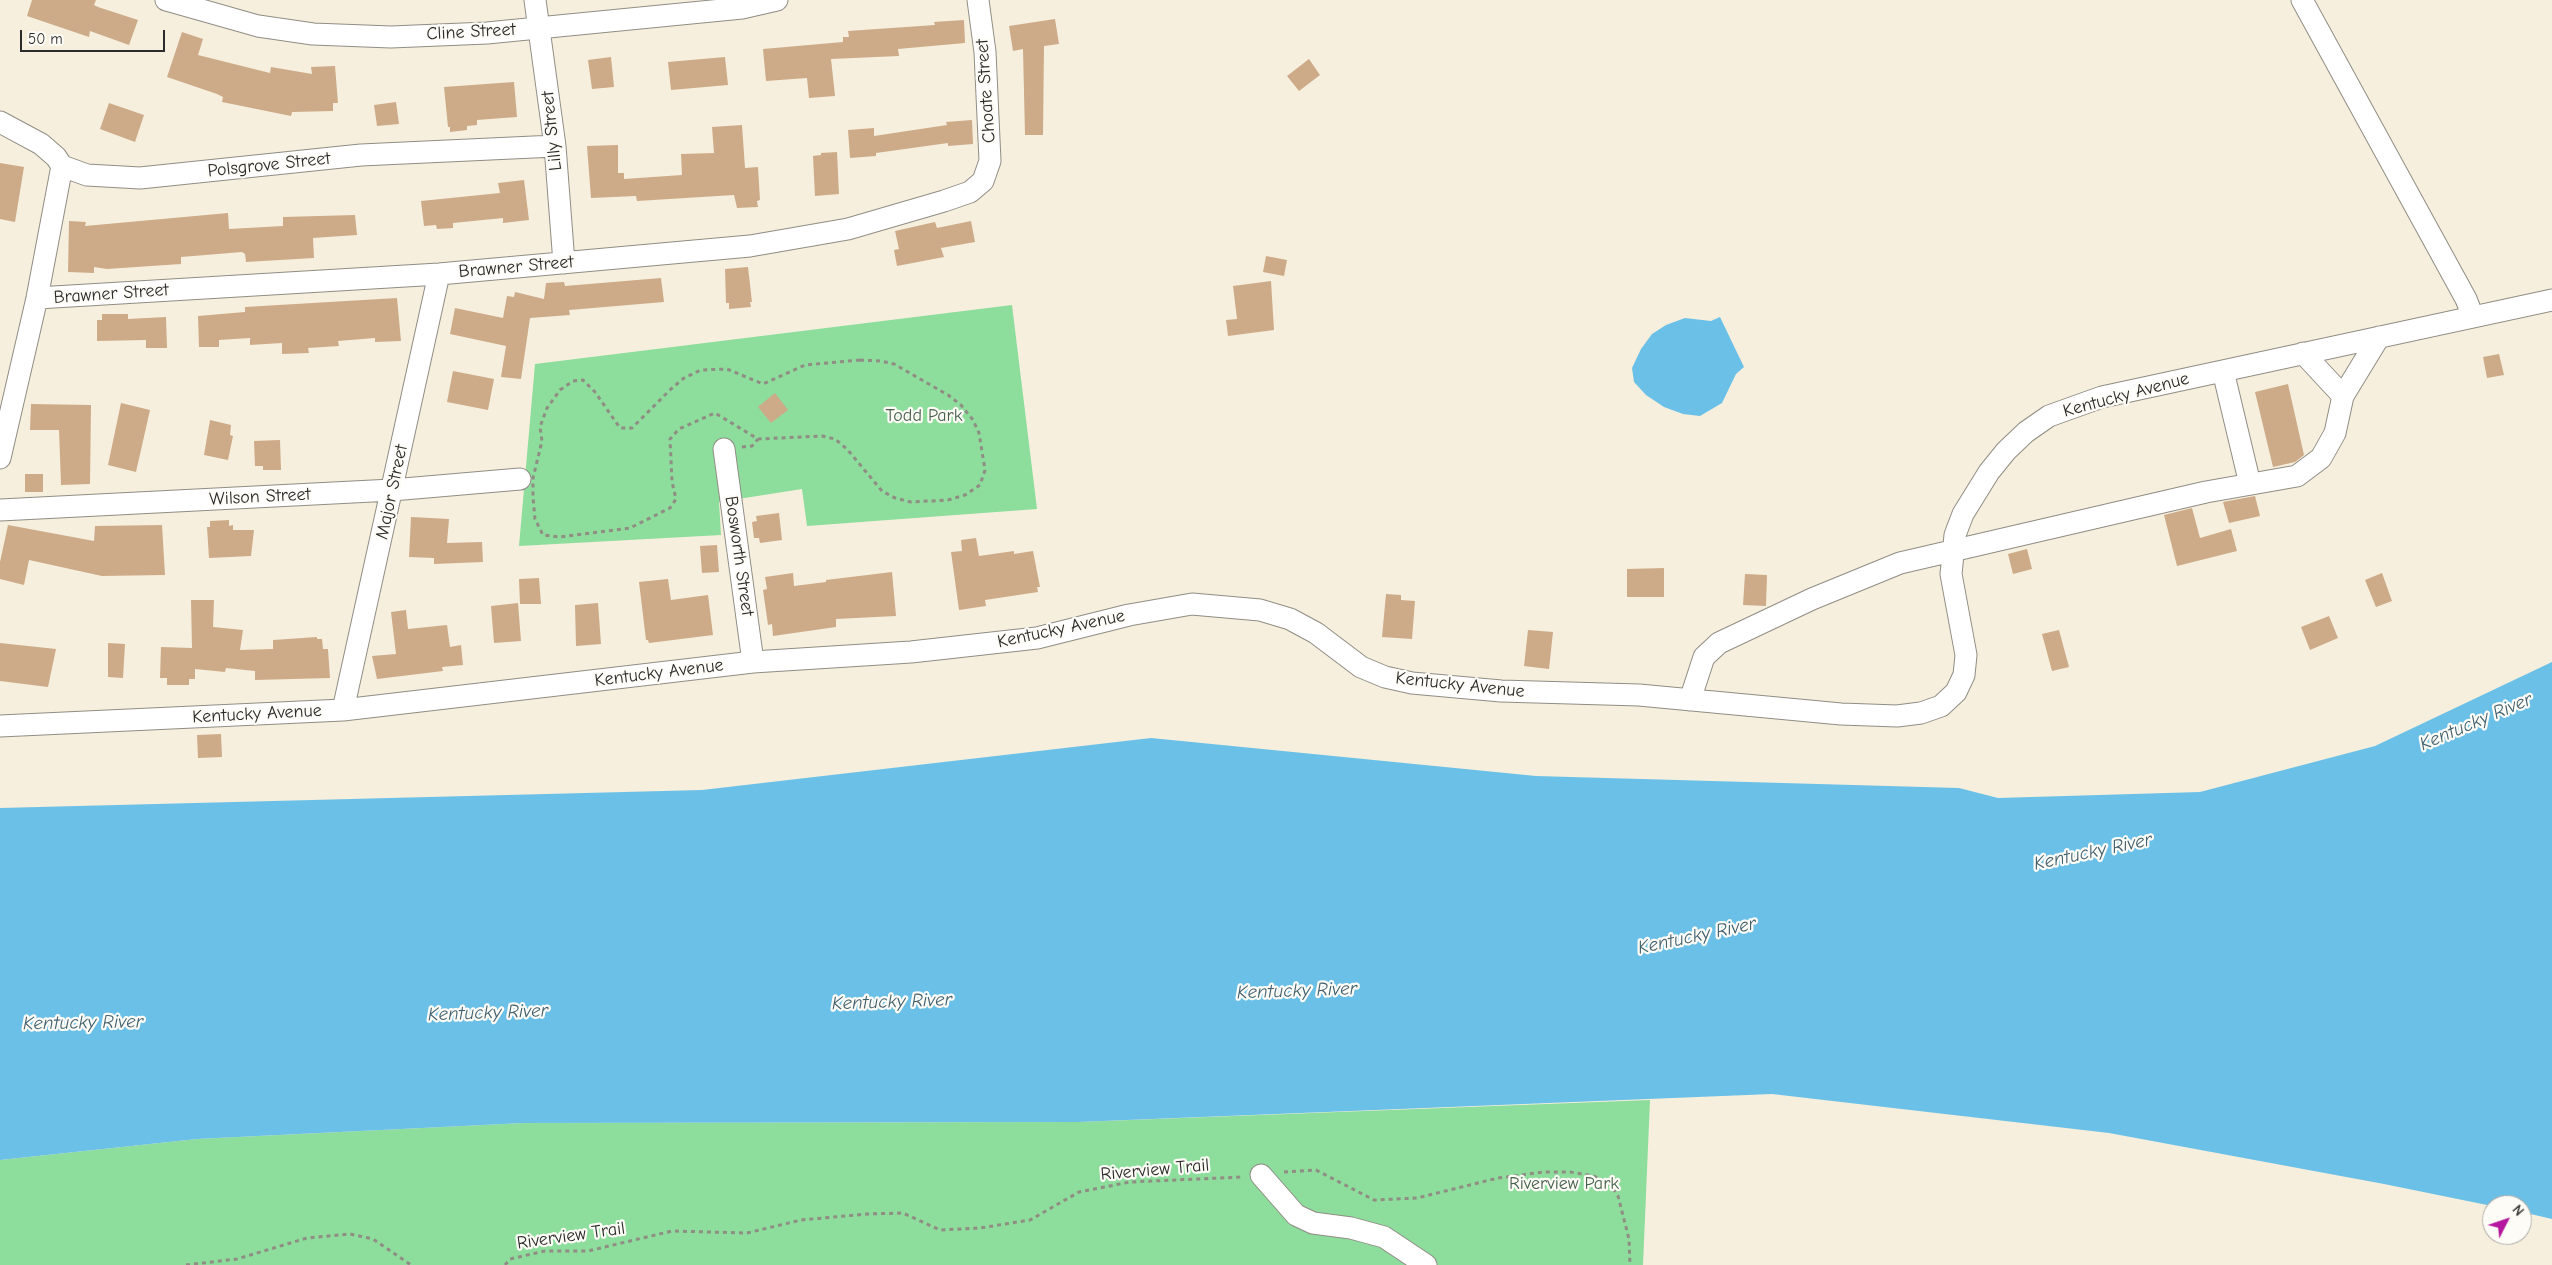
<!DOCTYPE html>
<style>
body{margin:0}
#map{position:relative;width:2552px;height:1265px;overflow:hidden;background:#f6efdd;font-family:"Comic Neue",sans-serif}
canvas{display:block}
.north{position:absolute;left:2482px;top:1195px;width:50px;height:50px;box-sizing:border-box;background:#fdfcf7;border:1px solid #a9a8a5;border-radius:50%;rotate:49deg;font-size:14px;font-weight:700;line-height:20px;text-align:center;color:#2b2b2b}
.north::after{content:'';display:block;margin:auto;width:18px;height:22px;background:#b5179e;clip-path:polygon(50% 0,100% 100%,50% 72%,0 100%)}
.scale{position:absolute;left:20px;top:30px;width:145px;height:22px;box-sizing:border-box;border:2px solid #2b2b2b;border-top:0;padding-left:6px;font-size:15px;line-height:18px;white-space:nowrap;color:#2b2b2b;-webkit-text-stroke:4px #fdfcf7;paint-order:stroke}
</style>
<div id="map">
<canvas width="2552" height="1265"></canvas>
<div class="north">N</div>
<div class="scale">50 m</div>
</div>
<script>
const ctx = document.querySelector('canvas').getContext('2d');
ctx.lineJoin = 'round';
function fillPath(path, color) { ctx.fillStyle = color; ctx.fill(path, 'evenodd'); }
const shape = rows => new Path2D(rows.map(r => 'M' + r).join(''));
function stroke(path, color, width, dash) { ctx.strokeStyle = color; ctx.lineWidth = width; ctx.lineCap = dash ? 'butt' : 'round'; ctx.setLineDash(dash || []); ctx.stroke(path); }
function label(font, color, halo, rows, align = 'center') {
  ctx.font = font + ' "Comic Neue",sans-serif'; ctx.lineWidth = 4.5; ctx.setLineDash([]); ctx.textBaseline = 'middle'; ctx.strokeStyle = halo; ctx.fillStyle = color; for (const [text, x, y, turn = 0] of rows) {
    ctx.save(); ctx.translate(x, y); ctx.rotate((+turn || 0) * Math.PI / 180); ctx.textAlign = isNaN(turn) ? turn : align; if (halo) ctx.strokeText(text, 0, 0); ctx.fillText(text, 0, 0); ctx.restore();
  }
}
fillPath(shape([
 [1012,305,1037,509,807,526,802,489,719,502,721,535,519,546,535,364],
 [1650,1100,1643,1265,0,1265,0,1160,197,1139,524,1123,1078,1122]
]), '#8ddd9c');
fillPath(shape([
 [1720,317,1744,367,1736,374,1722,403,1700,416,1683,414,1664,407,1646,395,1634,382,1632,368,1641,349,1652,334,1666,325,1685,318,1711,321],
 [2552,662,2552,1219,2522,1212,2522,1205,2492,1206,2384,1184,2109,1133,1772,1094,1078,1122,524,1123,197,1139,0,1160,0,808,702,790,1151,738,1536,776,1959,788,1998,798,2200,792,2375,746]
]), '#6bc0e8');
fillPath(shape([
 [32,0,96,0,94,5,98,7,138,20,129,45,90,31,89,37,27,16],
 [1055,19,1059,44,1044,46,1043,135,1025,135,1023,49,1013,51,1009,26],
 [964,20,965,43,898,49,899,56,831,59,835,96,809,98,807,78,766,81,763,49,843,42,843,37,849,37,848,31,935,25,934,22],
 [182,32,203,39,198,55,270,73,271,67,312,74,311,67,335,66,338,103,333,103,333,111,292,112,291,116,222,102,223,97,217,94,167,77],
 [611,57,614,87,592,89,588,60],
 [725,57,728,85,671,90,668,62],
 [1309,59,1320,75,1299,91,1287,76],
 [514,82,517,117,477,120,477,125,467,126,467,130,450,132,450,127,448,127,444,87],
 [396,102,399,124,377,126,374,105],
 [109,103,144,115,135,142,100,129],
 [972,120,973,144,948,146,948,143,876,153,876,156,850,158,848,130,874,128,874,136,947,125,946,122],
 [742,125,745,168,758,167,760,200,757,201,758,207,737,208,734,195,637,201,636,196,591,198,587,146,618,145,618,173,624,173,624,179,682,175,681,154,714,153,712,127],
 [837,152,839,194,815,196,813,156,821,155,821,153],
 [0,163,24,167,15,222,0,219],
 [524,180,529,220,503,223,503,218,453,223,453,228,437,229,436,225,424,226,421,201,500,193,498,183],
 [228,213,229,229,283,226,283,217,355,215,357,235,313,238,314,258,246,262,245,254,242,252,181,257,181,264,107,269,94,267,94,273,68,272,69,221,86,222,85,226],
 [971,221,975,242,941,248,944,257,897,266,894,250,899,249,895,231,935,222,937,228],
 [1266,256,1287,260,1284,276,1263,272],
 [748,267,752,302,750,302,751,307,729,309,729,303,726,303,725,269],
 [661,278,664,302,569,310,570,315,530,318,521,379,501,377,506,346,450,334,455,308,503,318,507,296,514,297,515,292,544,299,546,283,564,282,565,286],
 [1271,281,1274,330,1228,336,1226,320,1237,319,1233,286],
 [397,298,401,341,375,342,375,338,338,341,339,346,308,348,309,353,282,354,282,343,250,345,250,338,219,340,219,347,199,347,198,316,245,312,245,307],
 [102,314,128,314,128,319,166,317,167,348,146,348,146,340,97,341,97,320,102,320],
 [2499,354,2504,375,2487,378,2483,357],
 [453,371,494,379,488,410,447,402],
 [2288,384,2304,455,2295,462,2273,467,2255,392],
 [775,393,788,410,771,423,758,407],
 [121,403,150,410,136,472,108,465],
 [31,404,91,405,90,484,61,485,59,430,30,430],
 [210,420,231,425,230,435,233,436,228,460,204,455],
 [280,440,281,470,263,470,263,466,255,466,254,441],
 [25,474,43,474,43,492,25,492],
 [2255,496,2260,516,2229,523,2223,502],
 [2192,508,2200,538,2231,529,2237,551,2177,566,2164,515],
 [779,513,782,540,760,543,759,538,754,538,752,522,757,521,756,516],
 [411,517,449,519,447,543,482,542,483,562,434,564,434,558,409,557],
 [229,520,229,526,233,525,233,530,254,530,251,556,209,558,207,527,210,527,210,521],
 [8,525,94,541,95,526,162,525,165,575,102,576,29,560,24,585,0,579,0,562],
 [976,538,979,556,1014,551,1014,554,1033,551,1040,587,1037,587,1038,592,985,600,986,606,959,610,951,552,962,551,961,540],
 [717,545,719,572,702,573,700,546],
 [2027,549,2032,569,2013,574,2008,554],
 [1664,568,1664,597,1627,597,1627,569],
 [892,572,896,616,836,619,836,627,773,636,772,624,768,625,763,590,767,589,765,577,793,573,794,586,826,582,826,580],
 [2382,573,2392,601,2376,607,2365,580],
 [1745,574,1767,575,1766,606,1743,605],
 [539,578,541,604,520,604,519,579],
 [668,579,671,600,708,595,713,635,649,643,648,640,646,640,639,582],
 [1386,594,1401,595,1401,600,1415,601,1412,639,1382,637],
 [191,600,214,600,213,627,243,630,240,650,273,649,273,640,317,637,317,639,322,639,323,649,328,649,330,678,255,680,255,671,226,668,225,672,195,669,195,679,189,679,189,685,167,685,167,678,160,678,161,647,192,648],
 [518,603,521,641,494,643,491,606],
 [598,603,601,644,576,646,575,605],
 [406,610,408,629,447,625,450,647,461,645,463,665,442,667,443,671,377,679,372,656,396,654,391,612],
 [2329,616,2338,638,2310,650,2301,627],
 [1528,630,1553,632,1549,669,1524,666],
 [2059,630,2069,667,2052,671,2042,634],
 [0,643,56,649,48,687,0,681],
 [108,643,125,644,123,678,108,677],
 [221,734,222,757,198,758,197,735]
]), '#cdab88');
const minor = shape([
 [166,0,258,26,313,34,391,37,487,33,742,8,777,0],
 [535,0,555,146,564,263],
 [2302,0,2466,299,2473,317],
 [0,122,41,144,56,157,62,166,87,175,140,178,361,155,555,146],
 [37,298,439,274,750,246,848,229,944,201,970,192,983,181,990,161,985,52,978,0],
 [2223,371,2250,484],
 [2343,396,2379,337],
 [724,449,753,662],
 [0,458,37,298,62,166],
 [0,510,392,490,520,479],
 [1690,700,1704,657,1719,643,1812,599,1900,563,2206,492,2297,476,2321,458,2335,433,2343,396,2303,353],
 [343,710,439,274],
 [0,726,343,710,753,662,911,652,1037,638,1129,615,1192,604,1260,610,1290,619,1316,633,1361,667,1385,677,1412,683,1501,691,1639,695,1841,714,1897,716,1921,713,1941,706,1956,692,1964,675,1966,655,1951,574,1955,535,1963,514,1989,472,2006,451,2026,432,2049,416,2102,397,2552,300],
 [1261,1175,1296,1215,1313,1223,1351,1228,1384,1237,1426,1265]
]);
stroke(minor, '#908d84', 23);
stroke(shape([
 [860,360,881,361,894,364,948,395,961,405,973,420,979,433,985,470,980,485,965,495,948,500,911,502,895,498,882,491,847,449,835,439,822,436,758,439,715,413,679,429,670,439,672,482,676,499,670,508,630,528,560,537,543,535,535,519,533,497,533,478,542,441,540,427,547,408,560,390,573,381,583,380,595,392,620,428,632,428,671,389,684,378,701,370,727,369,763,384,805,365,860,360],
 [742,447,752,446,758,439],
 [1284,1172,1316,1170,1374,1200,1417,1198,1498,1178,1544,1172,1570,1172,1594,1176,1611,1185,1618,1196,1629,1239,1630,1265],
 [186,1265,237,1259,307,1238,350,1234,373,1239,411,1265],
 [505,1265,510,1259,545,1251,588,1251,672,1231,747,1233,801,1220,867,1214,903,1213,940,1230,980,1228,1030,1220,1079,1192,1130,1182,1243,1177]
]), '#908d84', 3, [4, 4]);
stroke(minor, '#fff', 21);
label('18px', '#2b2b2b', '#fdfcf7', [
 ["Cline Street",471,32,-3],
 ["Choate Street",986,91,-94],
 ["Lilly Street",552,131,-96],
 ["Polsgrove Street",269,165,-6],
 ["Brawner Street",516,267,-5],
 ["Brawner Street",111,294,-4],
 ["Kentucky Avenue",2126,395,-15],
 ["Major Street",392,492,-78],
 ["Wilson Street",260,497,-3],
 ["Bosworth Street",739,556,82],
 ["Kentucky Avenue",1061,629,-12],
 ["Kentucky Avenue",659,673,-7],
 ["Kentucky Avenue",1460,685,6],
 ["Kentucky Avenue",257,714,-3],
 ["Riverview Trail",1155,1170,-5],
 ["Riverview Trail",571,1236,-8]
]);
label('18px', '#48604d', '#fdfcf7', [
 ["Todd Park",924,416],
 ["Riverview Park",1564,1184]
]);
label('italic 19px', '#415f6d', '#fdfcf7', [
 ["Kentucky River",2476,722,-23],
 ["Kentucky River",2093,852,-12],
 ["Kentucky River",1697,936,-12],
 ["Kentucky River",1297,991,-2],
 ["Kentucky River",892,1002,-2],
 ["Kentucky River",488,1013,-2],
 ["Kentucky River",83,1023,-1]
]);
</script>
